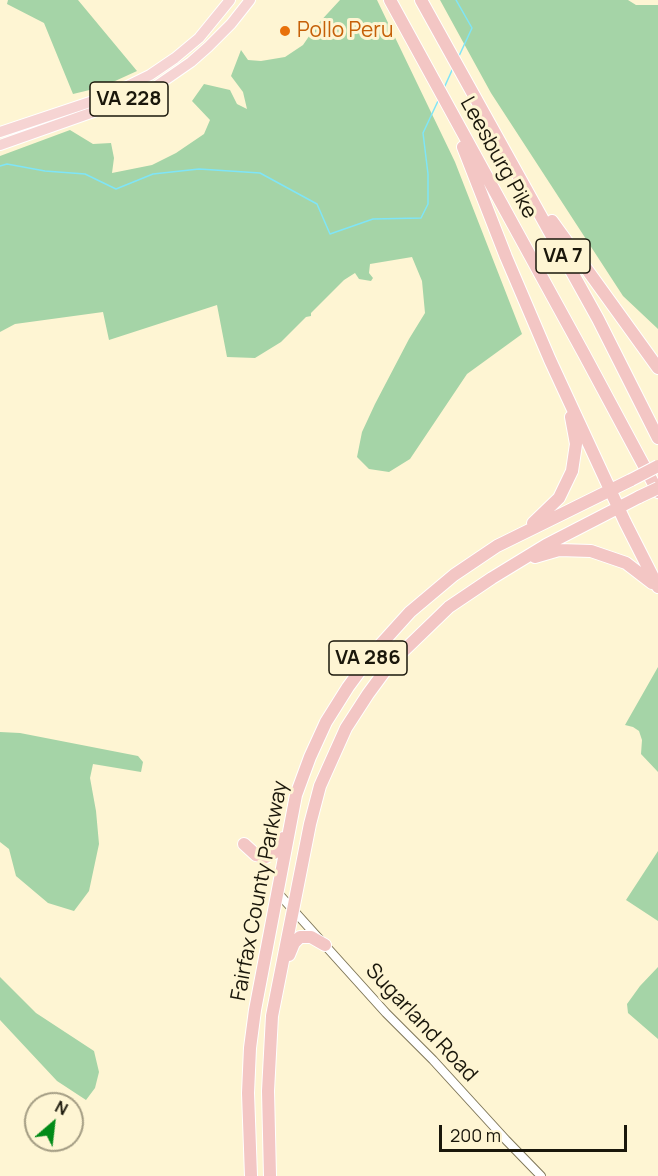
<!DOCTYPE html>
<style>
body{margin:0}
#map{position:relative;width:658px;height:1176px;overflow:hidden;background:#fef5d3;font-family:Manrope,sans-serif}
canvas{display:block}
.north{position:absolute;left:24px;top:1092px;width:60px;height:60px;box-sizing:border-box;background:#fef5d3;border:2px solid #a39c83;border-radius:50%;rotate:28deg;font-size:16px;font-weight:700;line-height:24px;text-align:center;color:#1a170b}
.north::after{content:'';display:block;margin:auto;width:21px;height:27px;background:#028b18;clip-path:polygon(50% 0,100% 100%,50% 72%,0 100%)}
.scale{position:absolute;left:439px;top:1125px;width:188px;height:27px;box-sizing:border-box;border:3px solid #1a170b;border-top:0;padding-left:8px;font-size:18px;line-height:21px;white-space:nowrap;color:#1a170b;-webkit-text-stroke:4px #fef5d3;paint-order:stroke}
</style>
<div id="map">
<canvas width="658" height="1176"></canvas>
<div class="north">N</div>
<div class="scale">200 m</div>
</div>
<script>
const ctx = document.querySelector('canvas').getContext('2d');
ctx.lineJoin = 'round';
function fillPath(path, color) { ctx.fillStyle = color; ctx.fill(path, 'evenodd'); }
const shape = rows => new Path2D(rows.map(r => 'M' + r).join(''));
function stroke(path, color, width, dash) { ctx.strokeStyle = color; ctx.lineWidth = width; ctx.lineCap = dash ? 'butt' : 'round'; ctx.setLineDash(dash || []); ctx.stroke(path); }
function label(font, color, halo, rows, align = 'center') {
  ctx.font = font + ' Manrope,sans-serif'; ctx.lineWidth = 6; ctx.setLineDash([]); ctx.textBaseline = 'middle'; ctx.strokeStyle = halo; ctx.fillStyle = color; for (const [text, x, y, turn = 0] of rows) {
    ctx.save(); ctx.translate(x, y); ctx.rotate((+turn || 0) * Math.PI / 180); ctx.textAlign = isNaN(turn) ? turn : align; if (halo) ctx.strokeText(text, 0, 0); ctx.fillText(text, 0, 0); ctx.restore();
  }
}
fillPath(shape([
 [8,0,78,0,137,71,102,87,73,94,44,23,7,4],
 [340,0,377,0,455,162,522,334,467,374,410,459,389,472,369,469,357,457,362,432,375,404,409,339,425,313,422,281,412,257,370,264,369,273,373,278,371,281,359,279,355,273,344,280,311,313,311,316,306,317,281,342,255,358,227,357,217,305,109,340,103,312,15,324,0,332,0,156,70,130,93,144,111,143,114,158,112,173,152,165,176,153,204,134,210,120,192,101,204,84,230,90,237,104,247,109,243,92,231,76,241,50,248,60,261,61,285,57,303,45,316,26],
 [440,0,628,0,636,5,658,5,658,329,623,296,491,93],
 [658,667,658,772,641,754,642,740,639,731,633,727,625,725],
 [0,732,20,733,138,756,143,762,141,772,93,764,90,778,96,811,99,844,89,891,74,911,48,903,16,876,9,849,0,842],
 [658,851,658,921,626,900],
 [658,967,658,1039,628,1013,627,1004,640,986],
 [0,977,36,1013,94,1051,99,1072,95,1088,86,1100,57,1081,0,1020]
]), '#a5d4a7');
stroke(shape([
 [456,0,472,28,459,56],
 [444,88,453,68],
 [0,166,7,164,45,171,85,174,116,189,153,174,199,169,260,173,317,204,330,234,373,219,421,218,428,204,428,174,423,133,438,101]
]), '#7fe5f7', 1.5);
const tertiary = shape([
 [277,892,386,1013,433,1060,506,1140,541,1176]
]);
const primary = shape([
 [0,132,105,97,150,75,175,58,199,38,230,0],
 [0,145,119,103,152,89,191,62,208,47,231,24,250,0]
]);
const trunk = shape([
 [390,0,584,354,658,492],
 [421,0,598,319,658,438],
 [463,147,506,257,550,360,625,522,658,587],
 [552,221,658,368],
 [533,523,559,498,572,471,576,444,571,417],
 [535,557,559,550,591,551,626,563,652,583],
 [244,844,256,855,266,857,274,853,283,838],
 [289,955,294,943,300,937,311,937,325,945],
 [251,1176,248,1093,250,1048,255,1010,296,795,310,757,326,722,348,687,373,653,410,612,454,575,497,546,631,480],
 [270,1176,268,1091,272,1016,310,824,320,786,346,728,368,694,390,664,449,607,492,578,546,545,639,497]
]);
stroke(tertiary, '#7f7759', 10);
stroke(primary, '#fff', 12);
stroke(trunk, '#fff', 14);
stroke(tertiary, '#fff', 8);
stroke(primary, '#f6d4d3', 10);
stroke(trunk, '#f3c6c4', 12);
const trunkBridge = shape([
 [631,480,658,466],
 [639,497,658,488]
]);
stroke(trunkBridge, '#fff', 14, []);
stroke(trunkBridge, '#f3c6c4', 12);
for (const [x, y, r, color] of [
 [285,31,6,"#e8710a"]
]) { const dot = new Path2D(); dot.arc(x, y, r, 0, 2 * Math.PI); ctx.fillStyle = color; ctx.fill(dot); stroke(dot, '#fef5d3', 2); }
for (const [x, y, w] of [
 [129,99,78],
 [563,256,54],
 [368,658,78]
]) { const box = new Path2D(); box.roundRect(x - w / 2, y - 17, w, 34, 4.5); ctx.fillStyle = '#fef5d3'; ctx.fill(box); stroke(box, '#1a170b', 1.5); }
label('bold 20px', '#1a170b', null, [
 ["VA 228",129,99],
 ["VA 7",563,256],
 ["VA 286",368,658]
]);
label('21px', '#c56008', '#fef5d3', [
 ["Pollo Peru",297,31]
], 'left');
label('21px', '#1a170b', '#fef5d3', [
 ["Leesburg Pike",498,158,61],
 ["Fairfax County Parkway",260,891,-79],
 ["Sugarland Road",421,1023,47]
]);
</script>
